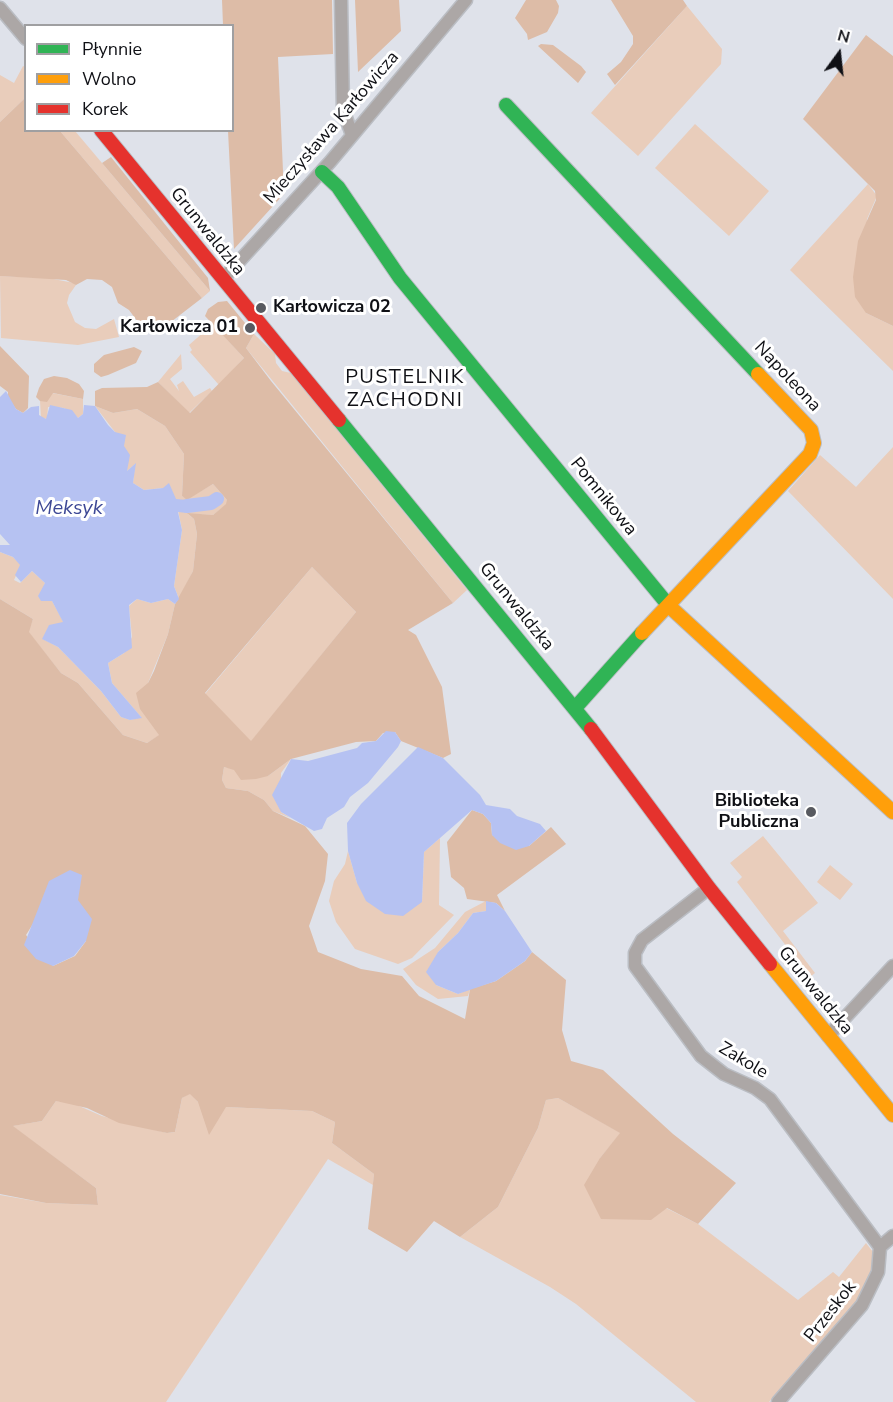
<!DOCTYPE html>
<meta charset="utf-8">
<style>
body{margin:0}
#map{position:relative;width:893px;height:1402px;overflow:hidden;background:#dfe2ea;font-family:"Nunito Sans",sans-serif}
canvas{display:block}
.legend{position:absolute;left:24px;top:24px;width:210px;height:108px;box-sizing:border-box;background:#fff;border:2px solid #9f9fa1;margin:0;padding:8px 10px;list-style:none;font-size:18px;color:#0f1015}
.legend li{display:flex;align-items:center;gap:12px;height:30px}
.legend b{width:30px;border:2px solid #9f9fa1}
.north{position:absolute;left:809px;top:24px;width:60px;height:60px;-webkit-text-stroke:4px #fff;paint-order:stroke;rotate:15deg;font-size:16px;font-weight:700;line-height:24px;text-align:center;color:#0f1015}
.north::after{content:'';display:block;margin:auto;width:21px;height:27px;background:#0f1015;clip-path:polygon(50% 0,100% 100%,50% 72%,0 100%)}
</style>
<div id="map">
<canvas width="893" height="1402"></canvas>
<ul class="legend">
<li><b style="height:8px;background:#30b455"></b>Płynnie</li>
<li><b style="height:8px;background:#ff9f0a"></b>Wolno</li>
<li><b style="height:8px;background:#e5322d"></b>Korek</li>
</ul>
<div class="north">N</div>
</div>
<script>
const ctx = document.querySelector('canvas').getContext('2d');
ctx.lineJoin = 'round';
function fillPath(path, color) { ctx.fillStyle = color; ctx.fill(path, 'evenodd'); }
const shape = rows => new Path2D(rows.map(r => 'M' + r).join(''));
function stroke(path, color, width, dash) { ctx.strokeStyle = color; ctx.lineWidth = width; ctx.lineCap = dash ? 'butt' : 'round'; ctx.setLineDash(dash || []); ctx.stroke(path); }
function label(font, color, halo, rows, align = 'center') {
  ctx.font = font + ' "Nunito Sans",sans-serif'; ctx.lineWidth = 6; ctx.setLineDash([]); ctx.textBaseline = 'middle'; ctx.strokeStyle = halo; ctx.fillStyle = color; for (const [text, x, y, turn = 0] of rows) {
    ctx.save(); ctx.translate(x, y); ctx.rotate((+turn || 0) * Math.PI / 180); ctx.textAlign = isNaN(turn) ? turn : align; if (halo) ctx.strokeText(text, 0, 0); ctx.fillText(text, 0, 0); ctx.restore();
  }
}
fillPath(shape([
 [687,6,722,49,721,64,638,156,591,113],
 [23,66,25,67,25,98,0,122,0,75,14,83],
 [695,124,769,191,729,236,655,168],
 [60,131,75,131,210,291,202,298],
 [868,184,877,196,867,219,866,313,893,326,893,371,790,270],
 [0,276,48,278,74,283,76,285,69,295,67,303,75,322,85,328,96,329,114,319,119,337,78,345,1,338],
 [213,324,244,358,219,385,190,352,192,350,189,345],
 [254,334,275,354,276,363,282,371,291,373,467,590,453,603,246,348],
 [181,354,182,369,170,379,179,391,177,385,183,381,194,397,210,388,212,391,189,413,158,382],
 [52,393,83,399,83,414,78,418,64,408,48,407,47,419,41,418,40,401],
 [95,406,113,413,137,409,165,426,184,454,182,496,187,499,213,484,227,500,227,504,213,515,188,514,194,519,197,534,193,571,179,599,174,586,182,530,176,500,163,488,144,490,133,483,135,464,127,471,115,432],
 [893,447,893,599,788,491,820,455,856,487],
 [0,552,13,557,21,565,14,580,20,583,32,571,45,583,42,601,52,601,64,623,43,639,58,647,101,691,121,717,130,720,141,717,112,683,108,663,124,653,132,637,129,606,137,599,151,603,168,599,175,604,168,634,148,683,153,724,160,735,147,743,123,735,78,683,61,673,28,632,33,619,0,599],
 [312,567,356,612,251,742,205,694],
 [291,759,281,773,281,812,291,818,273,811,264,800,248,791,226,788,222,780,224,767,268,776],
 [763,836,818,903,783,931,815,973,810,977,737,882,742,877,730,863],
 [440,838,439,905,454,915,412,958,398,964,355,949,336,922,329,901,334,881,345,864,348,851,357,883,422,902,424,852],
 [830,865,853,884,840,900,817,882],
 [486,901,486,911,473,913,458,933,438,952,436,985,458,994,470,989,468,996,438,999,416,985,403,969,435,948,465,912],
 [190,1093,198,1102,226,1107,312,1111,335,1122,332,1143,374,1174,373,1185,328,1159,166,1402,0,1402,0,1195,46,1203,98,1205,96,1188,12,1126,42,1121,56,1101,70,1102,102,1116,167,1133,175,1132,182,1098],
 [558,1098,621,1133,600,1158,666,1208,698,1224,798,1300,833,1272,839,1277,866,1243,873,1252,872,1278,854,1307,769,1402,696,1402,576,1304,550,1287,460,1237,498,1207,538,1128,546,1100]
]), '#e9cdbb');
fillPath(shape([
 [222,0,332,0,333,54,278,57,284,194,234,249,228,131,232,130,232,26,223,25],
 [355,0,399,0,401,31,358,72],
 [526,0,556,0,559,6,558,13,547,32,528,40,527,34,515,18],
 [611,0,683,0,687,6,615,85,607,74,621,62,633,44,633,36],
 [866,35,893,56,893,326,866,313,855,297,853,277,858,241,876,200,875,191,803,119],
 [541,44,553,45,581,66,586,72,578,83,538,46],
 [25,98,26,130,60,131,202,298,167,325,152,332,138,322,129,310,118,303,112,287,102,280,87,279,76,285,66,280,0,276,0,122],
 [111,157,208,278,210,291,102,163],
 [227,301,254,334,246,348,271,381,453,603,408,630,416,635,442,687,451,754,443,758,401,741,395,732,383,733,376,741,356,742,291,759,268,776,256,779,241,780,234,770,224,767,222,780,226,788,248,791,264,800,273,811,305,826,328,854,325,881,309,926,318,952,361,969,402,976,419,996,465,1019,470,989,496,981,525,961,532,952,566,980,562,1030,571,1061,603,1070,673,1134,736,1183,698,1224,667,1208,651,1220,601,1219,584,1185,600,1158,620,1133,558,1098,546,1100,538,1128,498,1207,460,1237,434,1221,407,1252,368,1229,374,1174,332,1143,335,1122,312,1111,226,1107,209,1135,198,1102,190,1094,182,1098,175,1132,167,1133,119,1123,87,1108,56,1101,42,1121,13,1126,96,1188,98,1205,46,1203,0,1194,0,599,33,619,29,632,61,673,78,683,123,735,147,743,159,735,140,709,136,693,148,683,154,671,168,634,175,604,193,571,197,534,194,519,187,513,213,515,226,504,227,500,213,484,187,500,182,496,184,454,165,426,137,409,113,413,95,406,95,391,102,388,147,387,158,382,190,413,244,358,205,316,208,309,218,302],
 [312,567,356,612,251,741,205,693],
 [36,919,86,941,75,956,53,966,26,935],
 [0,346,29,376,28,408,23,413,16,409,8,398,8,392,0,386],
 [134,347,142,351,136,363,108,375,101,377,94,372,94,364,104,355],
 [54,376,67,378,79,384,84,391,83,399,53,393,47,402,40,401,36,397,39,388,44,379],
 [472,810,483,814,491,823,492,835,529,846,551,827,566,844,497,895,505,911,496,903,467,899,464,888,451,877,447,842]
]), '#ddbca7');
fillPath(shape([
 [6,391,16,409,23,413,31,407,39,406,39,415,46,419,50,405,72,410,78,418,83,414,84,405,95,406,108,425,115,432,126,435,124,446,130,455,127,471,136,463,133,483,144,490,163,488,169,483,176,499,187,500,187,513,178,512,182,530,174,586,179,599,175,604,168,599,151,603,137,599,129,605,132,648,108,663,112,683,142,718,130,720,121,717,101,691,58,647,42,639,49,625,63,622,52,601,41,601,38,596,45,583,32,571,21,582,15,575,20,565,13,557,0,552,0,545,10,545,0,534,0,397],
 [386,731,395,732,401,741,398,747,368,783,350,797,344,807,327,818,322,829,314,831,281,812,272,795,291,759,308,761,357,748,362,743,376,741],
 [418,747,443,758,480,795,486,805,510,809,517,816,540,824,546,831,529,846,516,850,500,843,492,835,491,823,483,814,472,810,424,852,422,902,403,916,385,914,366,901,357,883,348,851,347,823,361,804],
 [70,870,82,875,78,900,92,919,86,941,74,956,53,966,36,959,24,945,49,881],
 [486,901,496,903,505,911,532,952,525,961,496,981,458,994,436,985,426,972,438,952,458,933,473,913,486,911]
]), '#b6c2f2');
stroke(shape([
 [187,506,211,503,217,499]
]), '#b6c2f2', 14);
const street = shape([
 [341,0,343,109,352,135],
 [0,8,26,39],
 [223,279,330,162,466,0],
 [709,888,642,940,635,953,635,966,701,1056,724,1074,755,1088,770,1099,880,1247],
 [828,1036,893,966],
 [778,1402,862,1305,878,1272,880,1247,893,1236]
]);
const fast = shape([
 [506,105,758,374],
 [322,172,338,187,400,278,669,606],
 [339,420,591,729],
 [575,708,642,633]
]);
const slow = shape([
 [669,606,893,812],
 [642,633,810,454,814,443,811,430,758,374],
 [770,964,893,1115]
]);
const jam = shape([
 [101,130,339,420],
 [591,729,709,888,770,964]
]);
stroke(street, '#babdc3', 15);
stroke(fast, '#babdc3', 16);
stroke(slow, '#babdc3', 16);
stroke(jam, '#babdc3', 16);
stroke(street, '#aca7a6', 12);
stroke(fast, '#30b455', 14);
stroke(slow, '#ff9f0a', 14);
stroke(jam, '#e5322d', 14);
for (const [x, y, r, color] of [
 [261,308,6,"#585a60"],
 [250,328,6,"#585a60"],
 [811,812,6,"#585a60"]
]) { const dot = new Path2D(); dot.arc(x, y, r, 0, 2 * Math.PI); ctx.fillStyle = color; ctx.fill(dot); stroke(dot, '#fff', 2); }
label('18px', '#0f1015', '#fff', [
 ["Mieczysława Karłowicza",332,128,-49],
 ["Grunwaldzka",207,232,51],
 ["Napoleona",787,377,47],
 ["Pomnikowa",603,497,51],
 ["Grunwaldzka",516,607,51],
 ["Grunwaldzka",815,991,51],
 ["Zakole",743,1061,31],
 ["Przeskok",831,1312,-52]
]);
label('bold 18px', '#0f1015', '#fff', [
 ["Karłowicza 02",273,308,"left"],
 ["Karłowicza 01",238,328],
 ["Biblioteka",799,802],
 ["Publiczna",799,823]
], 'right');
ctx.letterSpacing = '1.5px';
label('20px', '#0f1015', '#fff', [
 ["PUSTELNIK",405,378],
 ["ZACHODNI",405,401]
]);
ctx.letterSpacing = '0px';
label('italic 20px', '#3d4895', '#fff', [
 ["Meksyk",69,509]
]);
</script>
